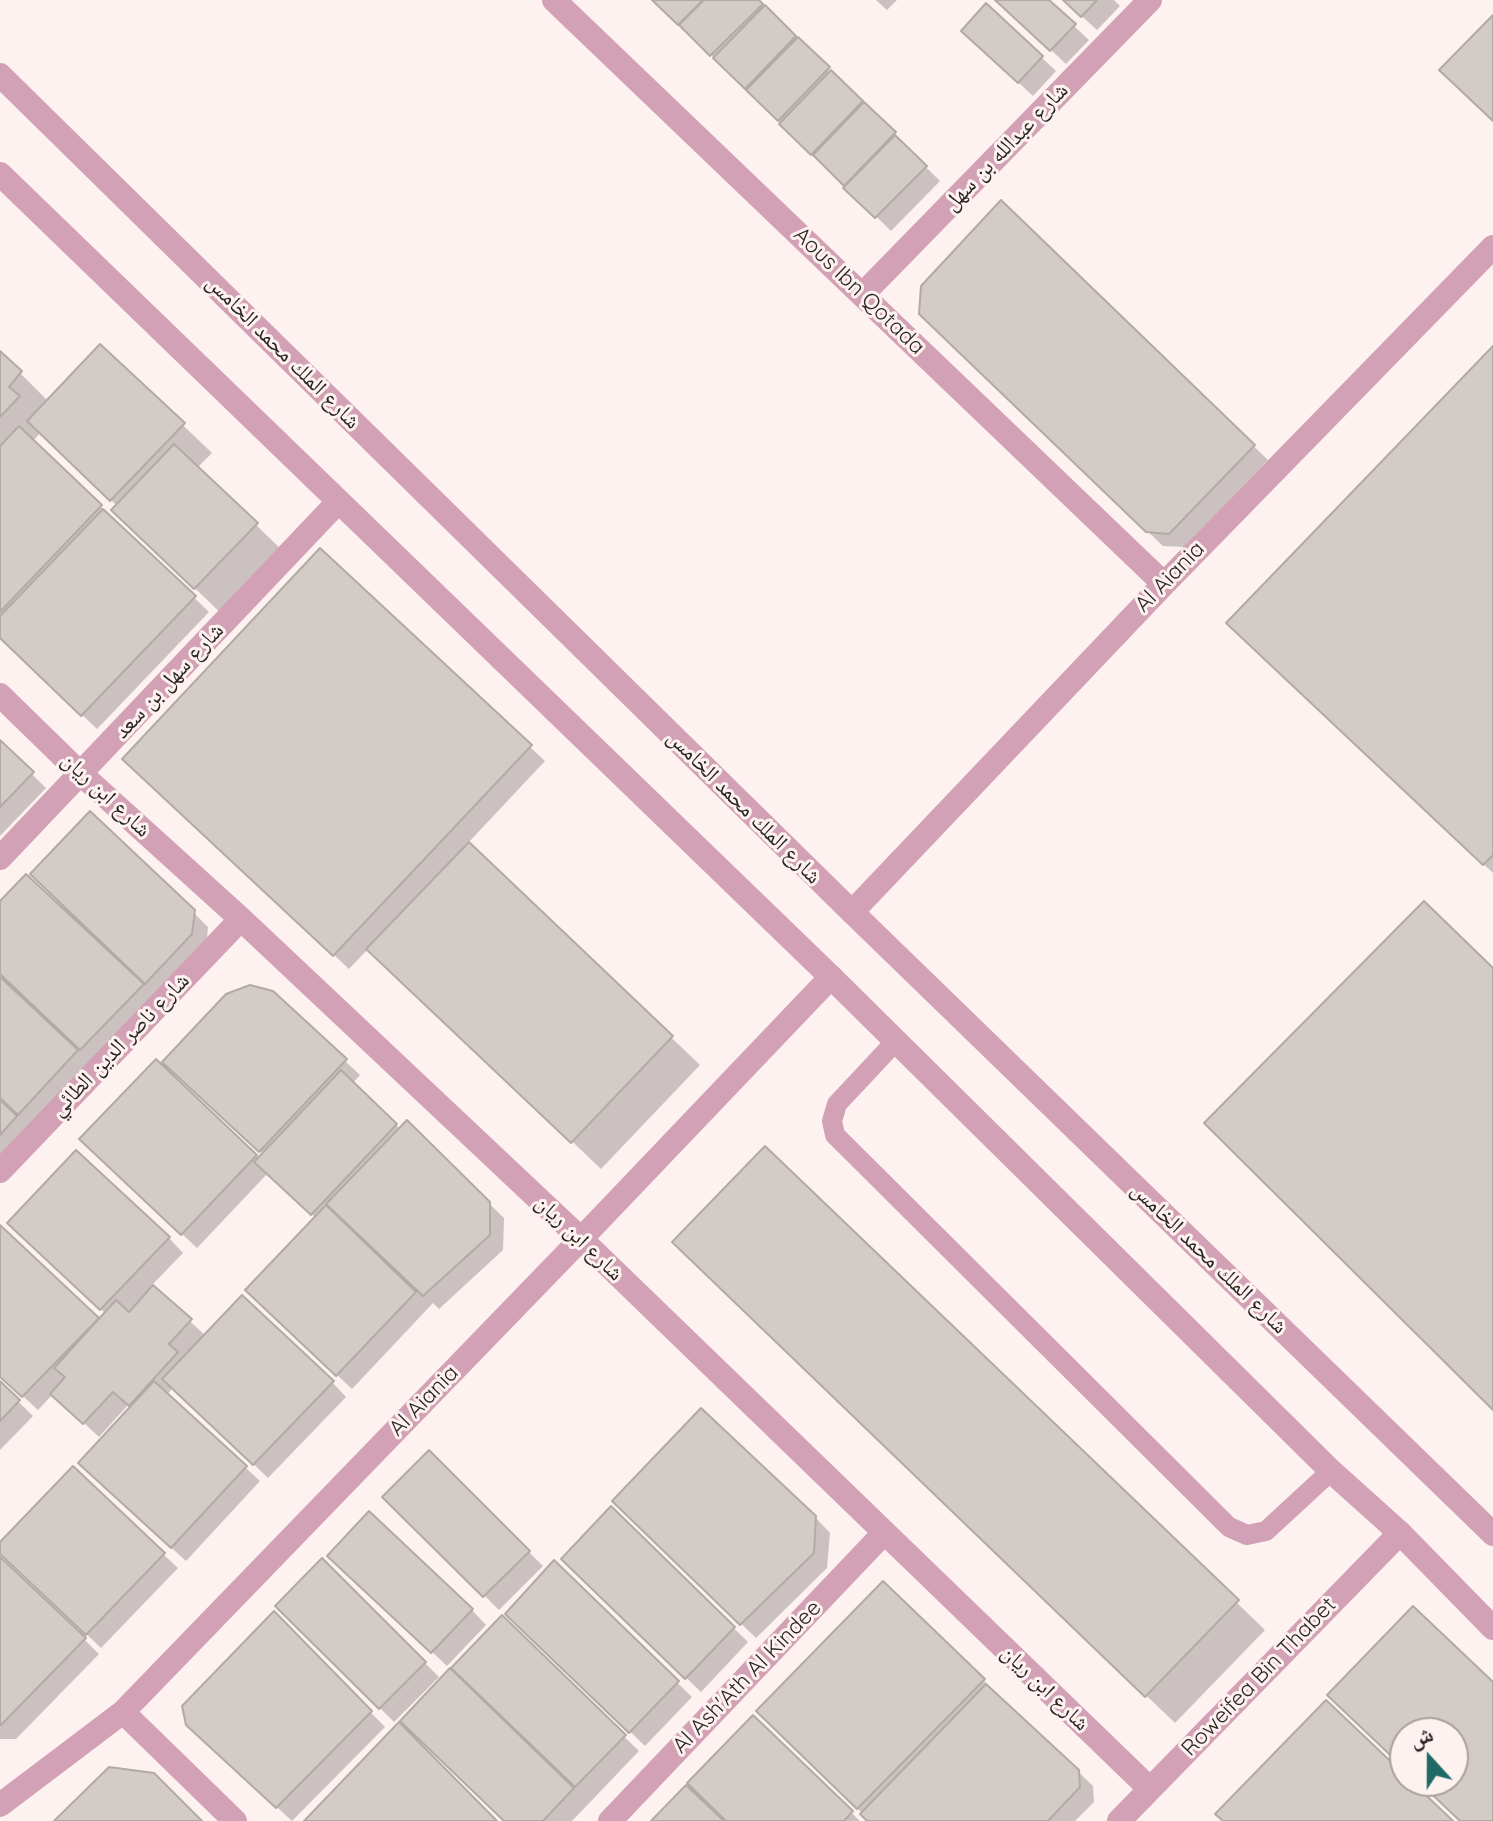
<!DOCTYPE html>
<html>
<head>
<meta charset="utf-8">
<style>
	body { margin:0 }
	#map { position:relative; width:1493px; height:1821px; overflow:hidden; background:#fdf2f0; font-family:Quicksand,"Noto Naskh Arabic",sans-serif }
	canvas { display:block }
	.north { position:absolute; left:1389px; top:1717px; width:80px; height:80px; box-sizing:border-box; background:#fdf2f0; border:2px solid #a8a09f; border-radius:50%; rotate:339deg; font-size:22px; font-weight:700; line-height:32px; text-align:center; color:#292525 }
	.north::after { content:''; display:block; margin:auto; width:28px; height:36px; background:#1f6a66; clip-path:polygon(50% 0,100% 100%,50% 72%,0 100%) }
</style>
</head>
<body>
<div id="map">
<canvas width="1493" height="1821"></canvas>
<div class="north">ش</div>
</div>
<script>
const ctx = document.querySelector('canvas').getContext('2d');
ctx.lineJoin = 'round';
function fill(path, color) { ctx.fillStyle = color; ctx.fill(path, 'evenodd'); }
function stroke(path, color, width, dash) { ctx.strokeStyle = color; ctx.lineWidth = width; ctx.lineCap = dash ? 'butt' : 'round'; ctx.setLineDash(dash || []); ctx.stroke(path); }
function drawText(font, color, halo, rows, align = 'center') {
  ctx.font = font + ' Quicksand,"Noto Naskh Arabic",sans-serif'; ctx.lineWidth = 6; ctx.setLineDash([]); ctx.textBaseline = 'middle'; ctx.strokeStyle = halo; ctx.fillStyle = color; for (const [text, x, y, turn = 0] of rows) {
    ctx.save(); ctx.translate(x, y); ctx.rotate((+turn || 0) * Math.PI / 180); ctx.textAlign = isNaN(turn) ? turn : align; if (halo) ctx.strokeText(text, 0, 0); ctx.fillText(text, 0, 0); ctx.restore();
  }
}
fill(new Path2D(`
	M655,0H756L940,181L891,231Z
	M876,0H897L887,10Z
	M998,0H1046L1089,40L1066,64Z
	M1064,0H1114L1120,6L1097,30Z
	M978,45L1041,57L1056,71L1033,96Z
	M1001,203L1268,460L1184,547L1163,546L937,329Z
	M100,346L212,453L197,468L285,553L224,616L142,538L117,506L41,432L33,441L209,612L97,729L2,638L0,640V353L48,401Z
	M1493,349V873L1250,644Z
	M320,551L545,761L468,843L700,1065L601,1169L369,948L349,969L139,773Z
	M0,743L46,788L0,836Z
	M32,874L193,912L208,927L206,949L0,1164V979L40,1016L43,1013L0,972V904L88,934L90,932Z
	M272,993L360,1075L352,1084L400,1129L407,1123L504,1218L503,1250L439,1309L433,1303L352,1389L262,1304L316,1218L268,1173L197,1248L97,1154L156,1062L259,1159L263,1154L179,1076Z
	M765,1149L1265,1630L1175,1723L703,1270Z
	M0,1228L100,1321L106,1314L24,1237L169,1238L183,1253L151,1286L206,1336L332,1382L346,1397L268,1478L173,1387L167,1395L260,1481L186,1561L95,1478L131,1407L128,1405L99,1437L53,1394L38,1410L0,1375Z
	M0,1384L33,1416L0,1450Z
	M429,1453L543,1566L499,1610L385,1497Z
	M614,1501L815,1517L830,1533L827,1568L756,1638Z
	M611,1509L748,1642L701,1692L563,1559Z
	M0,1545L163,1554L178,1568L101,1648L0,1551Z
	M0,1557L99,1654L16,1739H0Z
	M322,1561L439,1677L394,1722L278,1606Z
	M555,1563L692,1697L645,1746L508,1614Z
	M345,1570L472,1610L486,1625L447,1666Z
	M274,1614L385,1727L292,1821L199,1735Z
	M502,1618L639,1751L572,1821H506L415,1734L413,1736L495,1821H307Z
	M983,1680L1093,1786L1094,1802L1075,1821H870L759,1711Z
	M753,1718L860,1821H728Z`), '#0003');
const building = new Path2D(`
	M652,0H703L678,25Z
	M704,0H759L763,4L710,56L679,25Z
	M995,0H1049L1076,24L1050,51Z
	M1063,0H1097L1081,17Z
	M986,3L1043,56L1018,83L961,31Z
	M765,5L796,36L745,89L713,58Z
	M1493,15V121L1439,70Z
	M798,37L830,67L778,121L746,90Z
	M831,70L863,101L811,155L779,124Z
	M864,102L896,132L844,186L813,155Z
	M895,135L927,166L875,218L843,188Z
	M1001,200L1255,445L1169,534L1146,532L919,314L921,286Z
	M100,344L185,423L110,501L27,421Z
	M1493,346V855L1483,865L1226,623Z
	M0,351L22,371L9,387L20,396L0,417Z
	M19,426L102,505L0,612V446Z
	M174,444L258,523L194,589L111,510Z
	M103,509L196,596L81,716L0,638V616Z
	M320,548L532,745L333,956L122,759Z
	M0,740L34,772L0,807Z
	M90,811L195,910L192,934L145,984L30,874Z
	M469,842L673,1036L571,1143L366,949Z
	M26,874L144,984L80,1050L0,974V901Z
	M1424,901L1493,968V1410L1204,1123Z
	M0,977L78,1050L18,1115L0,1098Z
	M250,985L273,991L347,1059L259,1152L162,1062L226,994Z
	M156,1059L257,1155L181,1235L79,1139Z
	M341,1070L397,1124L311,1215L254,1162Z
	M0,1100L17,1116L0,1135Z
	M407,1120L490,1202V1235L423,1296L326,1204Z
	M765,1146L1239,1600L1145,1697L672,1242Z
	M76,1150L170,1237L100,1310L7,1223Z
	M326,1205L416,1292L336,1376L245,1290Z
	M0,1225L99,1318L22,1397L0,1377Z
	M153,1285L192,1319L169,1344L178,1352L129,1406L113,1392L83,1424L50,1394L65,1377L54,1368L116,1300L129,1312Z
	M242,1295L334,1381L253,1465L162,1379Z
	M0,1381L20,1400L0,1421Z
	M154,1381L247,1466L171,1548L78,1463Z
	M701,1408L816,1516L814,1553L740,1625L612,1501Z
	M429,1450L530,1551L483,1597L382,1497Z
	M73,1466L165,1553L86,1635L0,1554V1542Z
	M611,1506L735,1627L685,1679L561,1559Z
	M369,1511L473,1609L431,1653L327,1556Z
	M0,1557L86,1638L1,1725H0Z
	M322,1558L426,1662L379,1709L275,1606Z
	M554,1560L679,1681L629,1733L505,1614Z
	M883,1581L985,1679L857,1809L756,1711Z
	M1413,1606L1493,1682V1821H1460L1418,1781H1453V1733H1405V1769L1327,1695Z
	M274,1611L372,1711L276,1808L186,1725L182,1706Z
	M502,1615L626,1735L575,1787L451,1668Z
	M450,1668L574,1788L543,1821H504L400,1721Z
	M986,1684L1079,1770L1080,1787L1048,1821H867L860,1814Z
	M1326,1700L1405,1775V1781H1411L1453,1821H1223L1215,1814Z
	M753,1715L853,1811L844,1821H726L687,1783Z
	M399,1722L497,1821H304Z
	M109,1767L154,1773L202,1821H54Z
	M686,1785L724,1821H651Z`);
fill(building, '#d3cbc5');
stroke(building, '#b2aaa4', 2);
stroke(new Path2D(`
	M896,1041L837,1104L832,1121L835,1135L1229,1527L1247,1535L1266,1531L1331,1471`), '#d3a1b6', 20);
stroke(new Path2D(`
	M554,0L1164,584
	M863,294L1150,0
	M0,695L81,774L241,919L581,1239L1150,1789
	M0,858L338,502
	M852,912L1164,584L1493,247
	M0,1171L241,919
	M123,1712L235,1821
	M0,1805L123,1712L581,1239L831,977
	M610,1821L884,1533
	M1119,1821L1400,1533`), '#d3a1b6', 24);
stroke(new Path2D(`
	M0,75L852,912L1493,1534
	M0,174L831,977L1331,1471L1400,1533L1493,1628`), '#d3a1b6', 24);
drawText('22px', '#292525', '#fdf2f0', [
	["شارع عبدالله بن سهل",1006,147,-46],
	["Aous Ibn Qotada",859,291,44],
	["شارع الملك محمد الخامس",283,352,45],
	["Al Aiania",1170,577,-46],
	["شارع سهل بن سعد",169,681,-47],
	["شارع ابن ريان",106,795,43],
	["شارع الملك محمد الخامس",744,807,45],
	["شارع ناصر الدين الطائي",120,1045,-46],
	["شارع ابن ريان",579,1238,44],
	["شارع الملك محمد الخامس",1209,1258,44],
	["Al Aiania",424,1401,-46],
	["Al Ash'Ath Al Kindee",747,1677,-46],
	["Roweifea Bin Thabet",1259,1677,-46],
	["شارع ابن ريان",1045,1688,44]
]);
</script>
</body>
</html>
